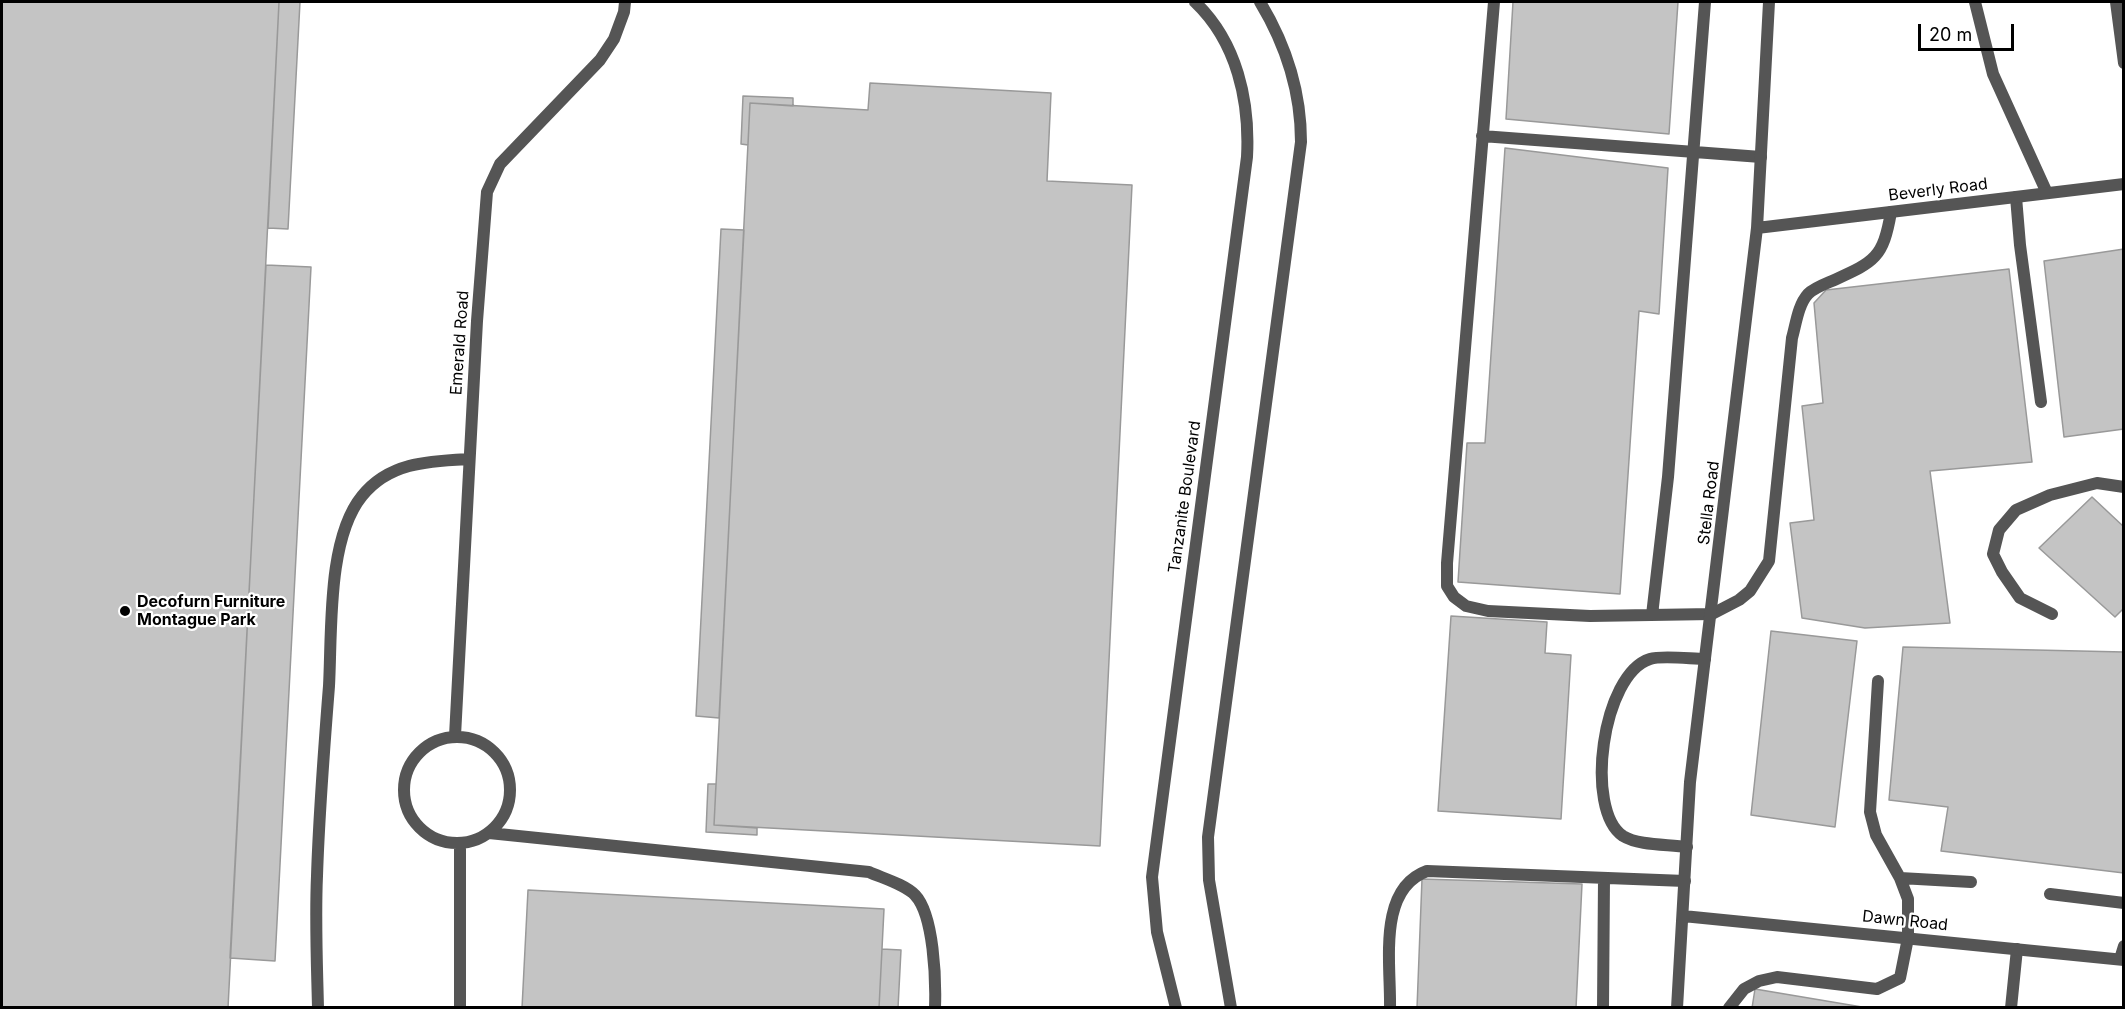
<!DOCTYPE html>
<html>
<head>
<meta charset="utf-8">
<style>
	body { margin:0 }
	#map { position:relative; width:2125px; height:1009px; overflow:hidden; background:#fff; font-family:Inter,sans-serif }
	canvas { display:block }
	.frame { position:absolute; inset:0; border:3px solid #000; pointer-events:none }
	.scale { position:absolute; left:1918px; top:24px; width:96px; height:27px; box-sizing:border-box; border:3px solid #000; border-top:0; padding-left:8px; font-size:18px; line-height:21px; white-space:nowrap; color:#000; -webkit-text-stroke:4px #fff; paint-order:stroke }
</style>
</head>
<body>
<div id="map">
<canvas width="2125" height="1009"></canvas>
<div class="frame"></div>
<div class="scale">20 m</div>
</div>
<script>
const ctx = document.querySelector('canvas').getContext('2d');
ctx.lineJoin = 'round';
function fill(path, color) { ctx.fillStyle = color; ctx.fill(path, 'evenodd'); }
function stroke(path, color, width, dash) { ctx.strokeStyle = color; ctx.lineWidth = width; ctx.lineCap = dash ? 'butt' : 'round'; ctx.setLineDash(dash || []); ctx.stroke(path); }
function drawText(font, color, halo, rows, align = 'center') {
  ctx.font = font + ' Inter,sans-serif'; ctx.lineWidth = 4.5; ctx.setLineDash([]); ctx.textBaseline = 'middle'; ctx.strokeStyle = halo; ctx.fillStyle = color; for (const [text, x, y, turn = 0] of rows) {
    ctx.save(); ctx.translate(x, y); ctx.rotate((+turn || 0) * Math.PI / 180); ctx.textAlign = isNaN(turn) ? turn : align; if (halo) ctx.strokeText(text, 0, 0); ctx.fillText(text, 0, 0); ctx.restore();
  }
}
const building = new Path2D(`
	M2,2H279L228,1008H2Z
	M279,2H300L288,229L268,228Z
	M1513,2H1678L1669,134L1506,119Z
	M870,83L1051,93L1047,181L1132,185L1100,846L714,825L750,103L868,110Z
	M743,96L793,98V106L750,103L748,145L741,144Z
	M1505,148L1668,168L1659,314L1639,311L1620,594L1458,582L1467,443H1485Z
	M721,229L744,230L719,718L696,716Z
	M2124,249V429L2064,437L2044,261Z
	M266,265L311,267L275,961L230,958Z
	M2009,269L2032,462L1930,471L1950,623L1865,628L1802,618L1790,523L1814,520L1802,406L1823,403L1814,303L1826,290Z
	M2092,497L2124,527V608L2115,617L2039,548Z
	M1451,616L1547,622L1545,653L1571,655L1561,819L1438,811Z
	M1771,631L1857,641L1835,827L1751,815Z
	M1903,647L2124,652V873L1941,851L1948,807L1889,800Z
	M708,784H716L714,825L757,828V835L706,832Z
	M1422,879L1582,884L1576,1008H1417Z
	M528,890L884,909L879,1008H522Z
	M882,949L901,950L898,1008H879Z
	M1755,989L1868,1008H1752Z`);
fill(building, '#c4c4c4');
stroke(building, '#999', 1.5);
stroke(new Path2D(`
	M1494,2L1447,563V586L1454,597L1466,606L1488,611L1590,616L1712,614L1739,600L1750,591L1769,561L1792,338C1796,324 1798,305 1808,294C1814,288 1825,284 1832,281C1874,262 1883,259 1891,212
	M1975,2L1993,74L2047,193
	M2116,2L2124,63
	M1482,136L1761,157
	M2016,197L2020,245L2041,402
	M2052,614L2020,598L2002,572L1993,554L1999,530L2016,510L2050,495L2097,483L2124,487
	M1652,615L1668,477L1705,2
	M455,736L477,321L487,192L500,164L600,60L614,39L624,12L625,2
	M404 790a53 53 0 1 1 106 0a53 53 0 1 1-106 0Z
	M489,833L869,872C882,878 904,884 915,895C934,915 936,980 935,1008
	M460,843V1008
	M1687,847C1669,844 1639,846 1623,836C1584,810 1602,674 1650,659C1662,655 1692,659 1705,659
	M1900,878L1971,882
	M2050,894L2124,903
	M2120,959L2124,946
	M318,1008C317,964 315,920 317,876C319,812 324,749 329,686C332,631 327,539 362,496C389,462 429,461 469,459
	M1390,1008C1391,964 1377,889 1427,871L1685,881
	M1603,1008L1604,879
	M1729,1008L1744,989L1759,981L1777,977L1877,989L1900,978L1908,938V899L1900,878L1876,835L1870,812L1878,681
	M2011,1008L2017,949`), '#555', 12);
stroke(new Path2D(`
	M1757,228L2124,184
	M1683,916L2124,960
	M1176,1008L1157,932L1152,877L1247,157C1250,101 1237,42 1195,2
	M1231,1008L1209,880L1208,837L1301,142C1301,92 1286,45 1260,2
	M1677,1008L1690,782L1757,228L1769,2`), '#555', 12);
for (const [x, y, r, color] of [
	[125,611,6,"#000"]
]) { const dot = new Path2D(); dot.arc(x, y, r, 0, 2 * Math.PI); ctx.fillStyle = color; ctx.fill(dot); stroke(dot, '#fff', 2); }
drawText('16px', '#000', '#fff', [
	["Beverly Road",1938,190,-7],
	["Emerald Road",460,343,-86],
	["Tanzanite Boulevard",1185,497,-82],
	["Stella Road",1709,503,-83],
	["Dawn Road",1905,921,6]
]);
drawText('bold 16px', '#000', '#fff', [
	["Decofurn Furniture",137,602],
	["Montague Park",137,620]
], 'left');
</script>
</body>
</html>
